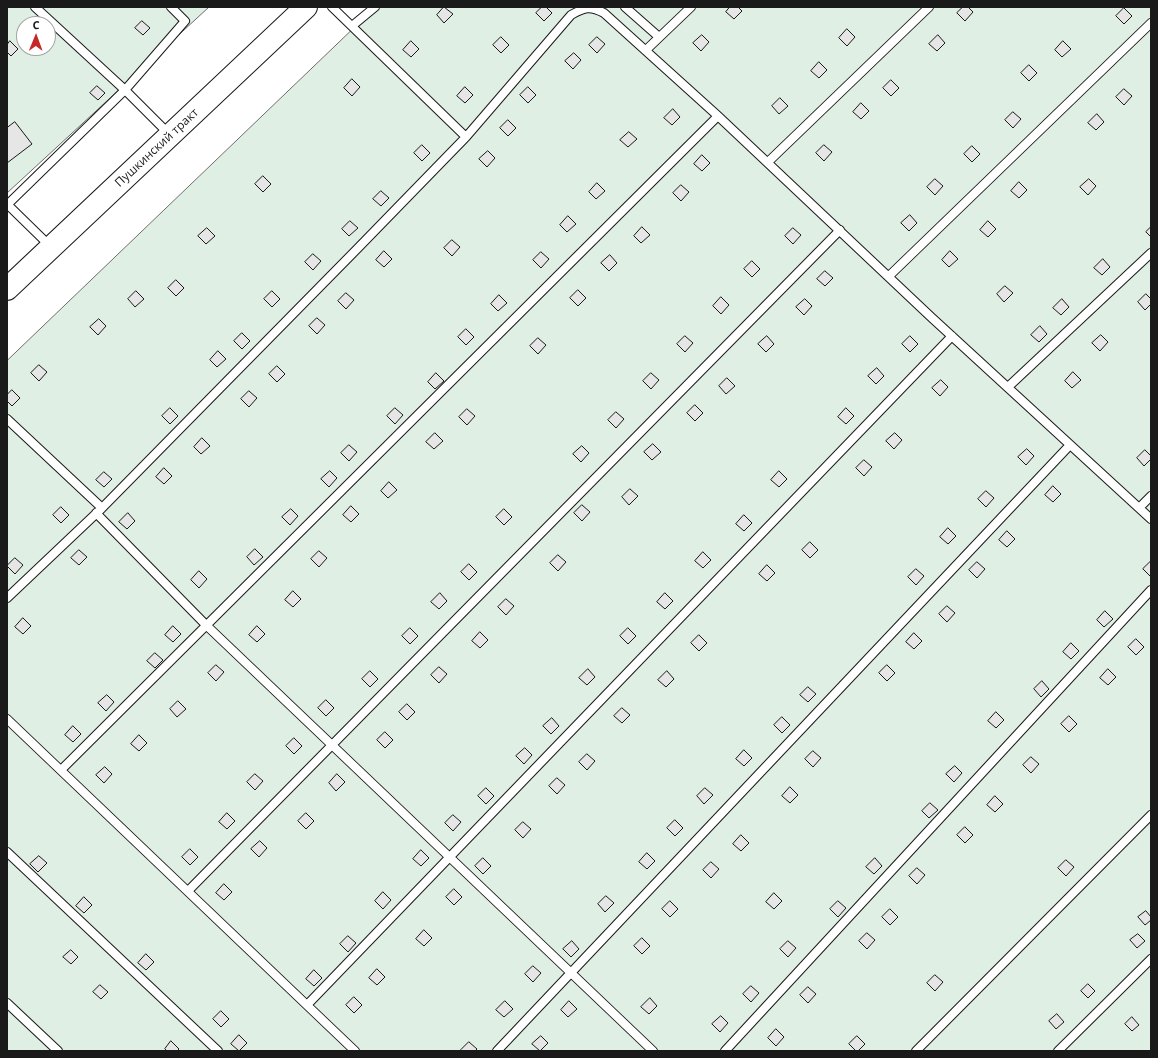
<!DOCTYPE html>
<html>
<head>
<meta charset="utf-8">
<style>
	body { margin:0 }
	#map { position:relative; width:1158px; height:1058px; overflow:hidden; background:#fff; font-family:"Open Sans",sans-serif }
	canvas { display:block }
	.frame { position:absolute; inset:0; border:8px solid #1a1a1a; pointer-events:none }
	.north { position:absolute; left:16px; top:16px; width:40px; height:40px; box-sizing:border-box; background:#fff; border:1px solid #a3a3a3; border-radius:50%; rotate:1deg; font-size:11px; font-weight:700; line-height:16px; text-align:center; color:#1a1a1a }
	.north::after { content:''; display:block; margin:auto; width:14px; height:18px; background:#c62828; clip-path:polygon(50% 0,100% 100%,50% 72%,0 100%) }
</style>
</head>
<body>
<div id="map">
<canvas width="1158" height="1058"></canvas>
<div class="frame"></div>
<div class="north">С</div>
</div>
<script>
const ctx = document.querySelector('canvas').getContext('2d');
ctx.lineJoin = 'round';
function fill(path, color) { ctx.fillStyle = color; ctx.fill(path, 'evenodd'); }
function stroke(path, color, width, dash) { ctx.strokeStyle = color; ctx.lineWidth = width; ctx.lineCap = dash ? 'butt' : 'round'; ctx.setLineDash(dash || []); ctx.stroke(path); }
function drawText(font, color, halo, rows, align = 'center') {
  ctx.font = font + ' "Open Sans",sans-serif'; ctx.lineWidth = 3; ctx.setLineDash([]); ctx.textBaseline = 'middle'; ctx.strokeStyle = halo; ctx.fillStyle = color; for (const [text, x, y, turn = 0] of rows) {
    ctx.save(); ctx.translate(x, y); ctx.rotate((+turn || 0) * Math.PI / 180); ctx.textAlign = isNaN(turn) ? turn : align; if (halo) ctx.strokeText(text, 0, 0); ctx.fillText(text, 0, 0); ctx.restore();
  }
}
const green = new Path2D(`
	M7,7H209L7,193ZM24,24H48V48H24Z
	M376,7H1151V1051H7V361Z`);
fill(green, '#e0efe3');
stroke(green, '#6a6a6a', 1);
const building = new Path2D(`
	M444,7L453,14L444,23L437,15Z
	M542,7H546L552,13L544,21L536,13Z
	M730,7H738L742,11L734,19L726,12Z
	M963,7H968L973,12L965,21L957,13Z
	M1124,8L1132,16L1124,24L1116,16Z
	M142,21L150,28L143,35L135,28Z
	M847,29L855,37L847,46L839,38Z
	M702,35L709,42L701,51L693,43Z
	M938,35L945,43L937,51L929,44Z
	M501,37L509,45L501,53L493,45Z
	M597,37L605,44L597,53L589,45Z
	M10,41L18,49L11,56L7,52V45Z
	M411,41L419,49L411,57L403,50Z
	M1063,41L1071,49L1062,57L1055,50Z
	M574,53L581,60L573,69L565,61Z
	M819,62L827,70L819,78L811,71Z
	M1029,65L1037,73L1029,81L1021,73Z
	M352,79L360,87L352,96L344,88Z
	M891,80L899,88L891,96L883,88Z
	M97,86L105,93L98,100L90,93Z
	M465,87L473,95L465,103L457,96Z
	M528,87L536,95L528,103L520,95Z
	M1124,89L1132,96L1124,105L1116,97Z
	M780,98L788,106L779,114L772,106Z
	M861,103L869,111L861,119L853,112Z
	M673,109L680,117L672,125L664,118Z
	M1013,112L1021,119L1013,128L1005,120Z
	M1097,114L1104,122L1096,130L1088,123Z
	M508,120L516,128L508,136L500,128Z
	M15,122L32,144L7,163V128Z
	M629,132L637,139L628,147L620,140Z
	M422,145L430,153L422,161L414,153Z
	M824,145L832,152L824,161L816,153Z
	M972,146L980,154L972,162L964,154Z
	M488,151L495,158L487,167L479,159Z
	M702,155L710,163L702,171L694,164Z
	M263,176L271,184L263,192L255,184Z
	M935,179L943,186L935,195L927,187Z
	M1089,179L1096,186L1088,195L1080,187Z
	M1019,182L1027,190L1019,198L1011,191Z
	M597,183L605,191L596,199L589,192Z
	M681,185L689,192L681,201L673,193Z
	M381,191L389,198L381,206L373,199Z
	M910,215L917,223L909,231L901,223Z
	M568,216L576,224L567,232L560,225Z
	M350,221L358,228L349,236L342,229Z
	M988,221L996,229L988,237L980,230Z
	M642,227L650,235L641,243L634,236Z
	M1151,227V237L1146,232Z
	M207,228L215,236L206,244L198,236Z
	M793,228L801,235L793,244L785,236Z
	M452,240L460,247L452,256L444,248Z
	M384,251L392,259L384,267L376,260Z
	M950,251L958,259L949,267L942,260Z
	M541,252L549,259L541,268L533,260Z
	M313,254L321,261L313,270L305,262Z
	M610,255L617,263L609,271L601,263Z
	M1103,259L1110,267L1102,275L1094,268Z
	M752,261L760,269L752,277L744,269Z
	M825,271L833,278L825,286L817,279Z
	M176,280L184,288L176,296L168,288Z
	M1005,286L1013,293L1004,302L997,294Z
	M578,290L586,298L578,306L570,298Z
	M136,291L144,299L135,307L128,299Z
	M272,291L280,299L272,307L264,299Z
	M346,293L354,300L346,309L338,301Z
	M1146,294L1151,299V304L1145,310L1138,302Z
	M499,295L507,303L498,311L491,304Z
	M721,297L729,305L721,314L713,306Z
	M805,299L812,306L804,315L796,307Z
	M1062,299L1069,307L1061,315L1053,308Z
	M317,318L325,325L317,334L309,326Z
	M99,319L106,326L98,335L90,327Z
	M1040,326L1047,334L1039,342L1031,335Z
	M466,329L474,337L466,345L458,337Z
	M242,333L250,341L242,349L234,341Z
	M1101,335L1108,342L1100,351L1092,343Z
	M685,336L693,343L685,352L677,344Z
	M767,336L774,344L766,352L758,344Z
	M910,336L918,344L910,352L902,344Z
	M538,338L546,345L538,354L530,346Z
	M218,351L226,359L217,367L210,360Z
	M39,365L47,372L39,381L31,373Z
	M277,366L285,374L277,382L269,374Z
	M877,368L884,376L876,384L868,376Z
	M1073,372L1081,380L1072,388L1065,381Z
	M436,373L444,381L435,389L428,382Z
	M651,373L659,380L651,389L643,381Z
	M727,378L735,386L726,394L719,386Z
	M941,380L948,387L940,396L932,388Z
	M12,390L20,398L12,406L7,401V395Z
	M249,391L257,398L249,407L241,399Z
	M695,405L703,413L695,421L687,413Z
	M170,408L178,416L170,424L162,416Z
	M395,408L403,415L395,424L387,416Z
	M846,408L854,416L846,424L838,417Z
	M467,409L475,416L467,425L459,417Z
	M616,412L624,419L616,428L608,420Z
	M435,433L443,441L434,449L426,442Z
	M895,433L902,440L894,449L886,441Z
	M202,438L210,446L201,454L194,447Z
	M653,444L661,452L652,460L644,452Z
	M349,445L357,452L349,461L341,453Z
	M582,446L589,453L581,462L573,454Z
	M1027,449L1034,456L1026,465L1018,457Z
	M1145,450L1151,456V459L1144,466L1137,458Z
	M864,460L872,467L864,476L856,468Z
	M164,468L172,476L164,484L156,477Z
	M330,471L337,478L329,487L321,479Z
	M779,471L787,479L779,487L771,480Z
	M104,472L112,479L104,487L96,480Z
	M389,482L397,490L388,498L381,491Z
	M1053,486L1061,494L1053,502L1045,495Z
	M630,489L638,496L629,505L622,497Z
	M986,491L994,498L986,507L978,499Z
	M582,505L590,512L582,521L574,513Z
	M351,506L359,514L351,522L343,515Z
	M61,507L69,515L61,523L53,515Z
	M291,509L298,516L290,525L282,517Z
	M504,509L512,517L504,525L496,517Z
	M128,513L135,521L127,529L119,522Z
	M744,515L752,523L744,531L736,524Z
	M948,528L956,536L948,544L940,537Z
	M1007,531L1015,539L1007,547L999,540Z
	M810,542L818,550L810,558L802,550Z
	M255,549L263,557L254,565L247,557Z
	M79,550L87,557L79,565L71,558Z
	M319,551L327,558L319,567L311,559Z
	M703,552L711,560L703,568L695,561Z
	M558,555L566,562L558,571L550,563Z
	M15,558L23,565L15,574L7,566Z
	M1151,561V577L1143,569Z
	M977,562L985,569L977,578L969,570Z
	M469,564L477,572L469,580L461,572Z
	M767,565L775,573L767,581L759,574Z
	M916,569L924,576L916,585L908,577Z
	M199,571L207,579L199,588L191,580Z
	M293,591L301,599L293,607L285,600Z
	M440,593L447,601L439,609L431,602Z
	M665,593L673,601L665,609L657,602Z
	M506,599L514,606L506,615L498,607Z
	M947,606L955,613L947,622L939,614Z
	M1105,611L1113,619L1104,627L1097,620Z
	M23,618L31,626L23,634L15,627Z
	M173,626L181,634L173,642L165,635Z
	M257,626L265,634L257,642L249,635Z
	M410,628L418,636L410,644L402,636Z
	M628,628L636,636L628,644L620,636Z
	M480,632L488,640L480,648L472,641Z
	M914,633L922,641L914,649L906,642Z
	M699,635L707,643L699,651L691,643Z
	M1136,639L1144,647L1136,655L1128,647Z
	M1071,643L1079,651L1071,659L1063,652Z
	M155,653L163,660L155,668L147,661Z
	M216,665L224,672L216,681L208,673Z
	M887,665L895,673L887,681L879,673Z
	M439,667L447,674L439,683L431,675Z
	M588,669L595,677L587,685L579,678Z
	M1108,669L1116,677L1108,685L1100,678Z
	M370,671L378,679L370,687L362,679Z
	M667,671L674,679L666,687L658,680Z
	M1042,681L1049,689L1041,697L1034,689Z
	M808,687L816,694L808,702L800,695Z
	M107,695L114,702L106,711L98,703Z
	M326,700L334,708L326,716L318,708Z
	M178,701L186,709L177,717L170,709Z
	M407,704L415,712L407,720L399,712Z
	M622,708L630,715L622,723L614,716Z
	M996,712L1004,720L996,728L988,721Z
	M1069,716L1077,724L1069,732L1061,724Z
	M782,717L790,725L782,733L774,725Z
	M552,718L559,726L551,734L543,726Z
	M73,726L81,734L73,742L65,735Z
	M385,732L393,740L385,748L377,740Z
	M139,735L147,743L139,751L131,744Z
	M294,738L302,746L294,754L286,746Z
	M525,748L532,755L524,764L516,756Z
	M744,750L752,758L744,766L736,759Z
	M813,751L821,758L813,767L805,759Z
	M587,754L595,761L587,770L579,762Z
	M1031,757L1039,764L1031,773L1023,765Z
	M955,766L962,773L954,782L946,774Z
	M105,767L112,774L104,783L96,775Z
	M255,774L263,781L255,790L247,782Z
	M337,774L345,782L336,791L329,783Z
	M557,778L565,785L557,794L549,786Z
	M790,787L798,795L790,803L782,796Z
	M486,788L494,796L486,804L478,796Z
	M705,788L713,795L704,804L697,796Z
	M995,796L1003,804L995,812L987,805Z
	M930,803L938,810L929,818L922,811Z
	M227,813L235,821L227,829L219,822Z
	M306,813L314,821L306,829L298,821Z
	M453,815L461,822L453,831L445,823Z
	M675,820L683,828L675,836L667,828Z
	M523,822L531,829L523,838L515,830Z
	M965,827L973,835L965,843L957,835Z
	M741,835L749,843L741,851L733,844Z
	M260,841L267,848L259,857L251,849Z
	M190,849L198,857L190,865L182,857Z
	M421,850L429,858L421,866L413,859Z
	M647,853L655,861L647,869L639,862Z
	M39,856L47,863L38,872L30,864Z
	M483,858L491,866L483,874L475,866Z
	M875,858L882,866L874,874L866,867Z
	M1066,860L1074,867L1066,876L1058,868Z
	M711,862L719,869L711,878L703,870Z
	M917,868L925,875L917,884L909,876Z
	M224,884L232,892L224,900L216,893Z
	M454,889L462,897L454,905L446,897Z
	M383,892L391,900L383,909L375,901Z
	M774,893L782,901L774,909L766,902Z
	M606,896L614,903L605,912L598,904Z
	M84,897L92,905L84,913L76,906Z
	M670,901L678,909L670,917L662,909Z
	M838,901L846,908L838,917L830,909Z
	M890,909L898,917L890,925L882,917Z
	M1146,911L1151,917V920L1145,925L1138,917Z
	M424,930L432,938L424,946L416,939Z
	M867,933L875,940L867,949L859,941Z
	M1138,934L1145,941L1137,948L1130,940Z
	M348,936L356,943L348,952L340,944Z
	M642,938L650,946L642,954L634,946Z
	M572,941L579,949L571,957L563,949Z
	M788,941L796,948L788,957L780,949Z
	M71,950L78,957L71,964L63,957Z
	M146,954L154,962L146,970L138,963Z
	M533,966L541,973L533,982L525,974Z
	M377,969L385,977L377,985L369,978Z
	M314,970L322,978L314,986L306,979Z
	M935,975L943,982L935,991L927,983Z
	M1088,984L1095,991L1088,998L1081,991Z
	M100,985L108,992L101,999L93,992Z
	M751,986L759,993L751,1002L743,994Z
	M808,987L816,994L808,1003L800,995Z
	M354,997L362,1005L354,1013L346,1005Z
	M650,998L657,1006L649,1014L641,1007Z
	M505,1001L513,1009L504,1017L496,1010Z
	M569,1001L577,1009L568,1017L561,1010Z
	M221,1011L229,1019L221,1027L213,1019Z
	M1057,1014L1064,1022L1056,1029L1049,1021Z
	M721,1016L728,1023L720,1032L712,1024Z
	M1132,1017L1139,1025L1132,1031L1125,1024Z
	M776,1029L784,1037L776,1046L768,1038Z
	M239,1035L247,1043L239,1051L231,1044Z
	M541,1036L548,1043L540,1051L532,1044Z
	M857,1036L865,1044L858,1051H856L849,1044Z
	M171,1041L179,1049L177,1051H167L165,1049Z
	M469,1042L477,1049L475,1051H462L461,1050Z`);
fill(building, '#e6e6e6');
stroke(building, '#1a1a1a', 1);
const service = new Path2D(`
	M35,7L125,90L170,135
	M332,7L466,137
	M625,7L659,37
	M352,26L375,7
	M646,50L691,7
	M768,162L929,7
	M7,204L51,247
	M7,205L125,90L185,21L171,7
	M889,276L1151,23
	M1008,387L1151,253
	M7,419L102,508
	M1139,508L1151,496
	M96,513L206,625L653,1051
	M7,598L102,508L358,248L466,137L571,15C585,7 590,6 604,13L718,116L931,317L1151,519
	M7,719L355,1051
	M61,770L718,116
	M7,852L218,1051
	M188,891L840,230
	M7,1003L58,1051
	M307,1005L952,336
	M497,1051L1070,445
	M725,1051L1151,590
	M916,1051L1151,815
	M1058,1051L1151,959`);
const primary = new Path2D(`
	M7,289L306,7`);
stroke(service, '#1a1a1a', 10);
stroke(primary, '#1a1a1a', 24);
stroke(service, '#fff', 8);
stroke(primary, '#fff', 22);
drawText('12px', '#1a1a1a', '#fff', [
	["Пушкинский тракт",157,148,-43]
]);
</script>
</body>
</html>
